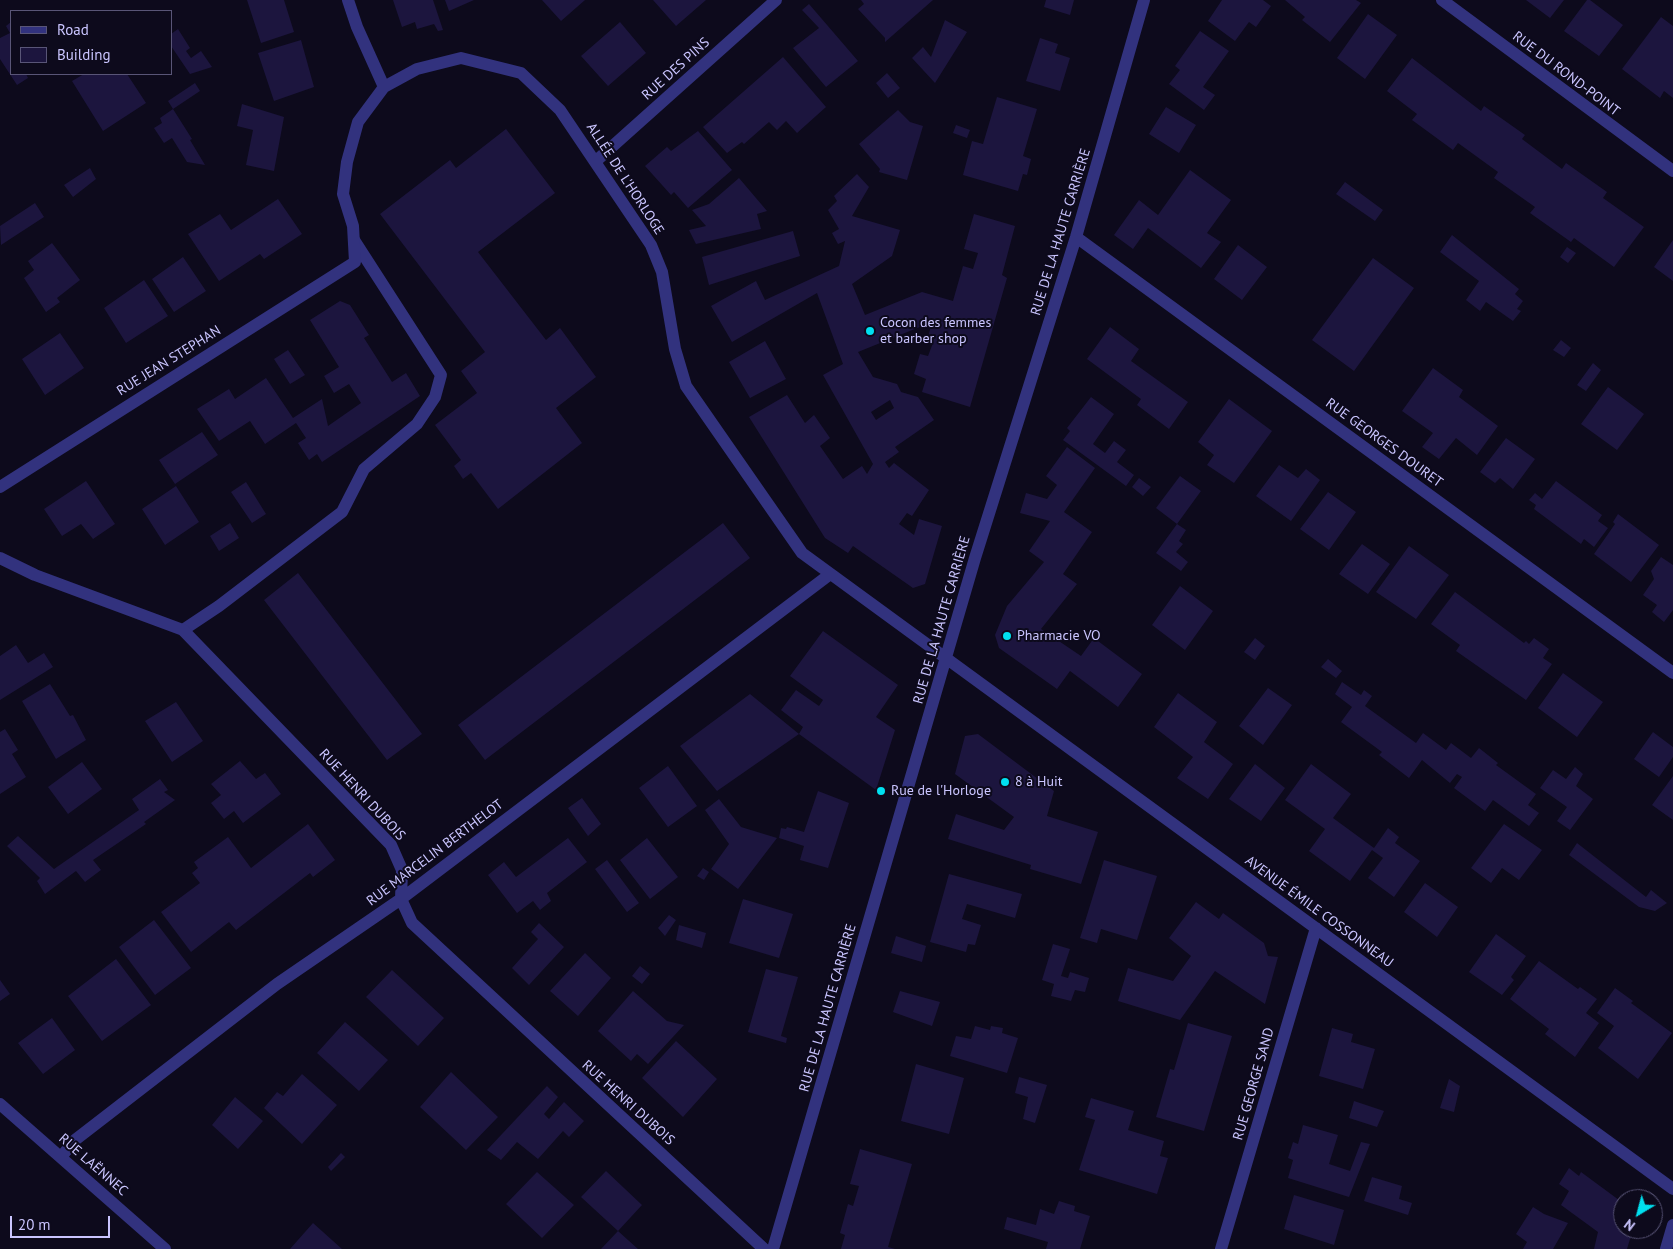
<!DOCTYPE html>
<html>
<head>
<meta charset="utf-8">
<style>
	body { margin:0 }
	#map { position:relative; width:1673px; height:1249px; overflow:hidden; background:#0d0a1c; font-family:"PT Sans",sans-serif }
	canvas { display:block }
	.legend { position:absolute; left:10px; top:10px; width:162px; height:65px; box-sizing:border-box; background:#0d0a1c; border:1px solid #595577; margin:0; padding:6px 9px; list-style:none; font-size:15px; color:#cac5ff }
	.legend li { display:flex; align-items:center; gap:10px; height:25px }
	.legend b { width:25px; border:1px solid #595577 }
	.north { position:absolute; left:1613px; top:1189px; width:50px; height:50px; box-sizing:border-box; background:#0d0a1c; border:1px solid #595577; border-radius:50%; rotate:217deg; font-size:14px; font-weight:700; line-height:20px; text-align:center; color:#cac5ff }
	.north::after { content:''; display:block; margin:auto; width:18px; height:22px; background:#00e0f0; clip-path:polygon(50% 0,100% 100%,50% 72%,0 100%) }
	.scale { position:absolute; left:10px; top:1216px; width:100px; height:22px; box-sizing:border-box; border:2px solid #cac5ff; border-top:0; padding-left:6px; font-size:15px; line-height:18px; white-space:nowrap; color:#cac5ff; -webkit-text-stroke:4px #0d0a1c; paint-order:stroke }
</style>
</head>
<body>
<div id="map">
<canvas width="1673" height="1249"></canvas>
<ul class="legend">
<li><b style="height:6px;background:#32327e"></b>Road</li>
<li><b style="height:14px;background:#1c153e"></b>Building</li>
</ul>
<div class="north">N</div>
<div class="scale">20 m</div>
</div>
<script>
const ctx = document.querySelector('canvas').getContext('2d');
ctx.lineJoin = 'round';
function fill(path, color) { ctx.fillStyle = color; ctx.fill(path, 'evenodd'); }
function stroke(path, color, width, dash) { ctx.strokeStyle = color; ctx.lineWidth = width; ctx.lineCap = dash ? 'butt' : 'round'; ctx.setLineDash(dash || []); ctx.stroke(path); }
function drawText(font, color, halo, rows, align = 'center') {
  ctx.font = font + ' "PT Sans",sans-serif'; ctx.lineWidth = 4; ctx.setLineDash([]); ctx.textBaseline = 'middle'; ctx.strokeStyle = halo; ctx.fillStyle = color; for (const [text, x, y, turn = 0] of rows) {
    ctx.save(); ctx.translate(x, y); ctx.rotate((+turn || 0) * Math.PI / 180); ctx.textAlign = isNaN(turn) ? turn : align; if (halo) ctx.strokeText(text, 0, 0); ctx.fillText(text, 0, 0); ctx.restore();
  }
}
fill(new Path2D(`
	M247,0H284L294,32L261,43Z
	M393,0H433L443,30L438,31L434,24L417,29L415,22L402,27Z
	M445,0H474L449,11Z
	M542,0H585L561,21Z
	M653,0H706L676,26Z
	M861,0H933L885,42V38L858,9L864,4Z
	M1046,0H1074L1070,15L1044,7Z
	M1222,0H1263L1271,6L1256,27L1249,22L1235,41L1208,21Z
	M1285,0H1356L1361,3L1330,42L1302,20L1305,17Z
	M1526,0H1564L1550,18Z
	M1587,0H1590L1623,25L1599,56L1564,31Z
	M809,4L858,61L826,87L793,48L819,28L802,10Z
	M1368,14L1397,35L1365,79L1337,58Z
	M1661,17L1673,26V98L1664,91L1660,98L1622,69Z
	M945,20L967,32L935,83L912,58L923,47L931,57Z
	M11,22V74H26L28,78L17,85L0,59V38L10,33L6,26Z
	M620,22L646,53L608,86L581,56Z
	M178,29L190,48L186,51L191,58L201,51L212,67L190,74L171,46V34Z
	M1200,31L1229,51L1203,87L1215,95L1204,110L1169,84L1180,70L1175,66Z
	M1040,38L1058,44L1055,53L1070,58L1060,91L1026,81Z
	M301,40L314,87L274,101L258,53Z
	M783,57L826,107L797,133L786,121L777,130L769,122L744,144L742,142L727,153L703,127Z
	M1412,58L1481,111L1484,106L1525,135L1522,139L1562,169L1566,163L1607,192L1603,198L1644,227L1614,267L1574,238L1571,242L1530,213L1535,207L1494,178L1498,172L1458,143L1453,150L1412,120L1417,114L1387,91Z
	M887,73L900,88L888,98L876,83Z
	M84,74H127L146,103L103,131L72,81Z
	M195,83L200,91L173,109L168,101Z
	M997,97L1037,109L1023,156L1031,159L1027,175L1023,174L1018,191L963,175L972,141L983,144Z
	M242,104L284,117L274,171L246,165L253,130L237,126Z
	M1166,107L1196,125L1179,153L1149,134Z
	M173,109L192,139L190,140L205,165L187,162L172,138L164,143L154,128L162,123L160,118Z
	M898,110L910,122L923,126L907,180L879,172L880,169L859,144Z
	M956,125L970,130L967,138L953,133Z
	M506,129L555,193L478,252L546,340L560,328L596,377L556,408L582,443L498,509L471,473L463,479L454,466L461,460L435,425L477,393L461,371L485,352L380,214L450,160L456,168Z
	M698,131L732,170L688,208L674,192L671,195L645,166L667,147L671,151Z
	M90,168L96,179L73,197L64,185Z
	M1190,170L1231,200L1207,233L1221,242L1201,268L1148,228L1133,249L1114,235L1139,200L1158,215Z
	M857,174L869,187L852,216L900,230L892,256L852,284L865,315L922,292L953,301L963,266L973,269L978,253L964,249L974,214L1015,226L1002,275L1007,278L970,407L922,392L926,379L914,374L920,354L928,356L933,343L927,341L932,322L858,352L873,377L897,384L901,392L918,397L934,420L895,447L899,452L885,462L889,468L894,463L929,490L912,516L907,513L899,524L914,535L919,519L942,526L925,584L913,588L853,546L848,553L825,538L749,417L787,395L805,423L814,415L830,438L820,446L843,479L862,466L867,474L873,464L823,375L843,364L817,293L732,342L711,306L756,281L765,300L839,266L845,241L838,244L832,233L839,229L828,210L837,201L834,196ZM890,400L894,408L876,420L871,412Z
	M739,178L767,211L757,214L761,229L696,244L689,230L706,226L692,210L709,204Z
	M1345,182L1383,210L1375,221L1336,194Z
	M278,199L302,234L264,259L260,254L219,281L188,234L220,214L231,230Z
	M35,203L44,217L1,245L0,226Z
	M793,231L800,256L709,285L702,257Z
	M1452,235L1519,289L1515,294L1523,301L1517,309L1521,311L1513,321L1486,302L1480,311L1466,300L1479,281L1440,252Z
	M1673,240V281L1654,267Z
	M52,243L80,280L57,298L60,302L46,312L24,278L34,270L28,261Z
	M1238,245L1267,267L1242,300L1214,279Z
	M1567,247L1576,253L1568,263L1560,257Z
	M183,257L206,291L174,312L152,279Z
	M1373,258L1414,288L1354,371L1312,340Z
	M144,280L168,316L126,343L104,308Z
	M340,301L350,305L369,335L364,338L392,382L406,373L420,396L322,462L317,454L309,460L298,443L306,438L296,423L265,444L250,421L219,441L197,409L229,389L235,399L266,378L293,418L322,399L328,426L361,403L349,384L334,393L324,376L339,367L310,320Z
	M1110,327L1139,349L1131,361L1188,402L1169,429L1137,405L1141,399L1087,359Z
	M60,333L84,368L45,395L22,359Z
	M1561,340L1571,348L1564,357L1553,350Z
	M765,341L786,379L750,398L729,362Z
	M288,350L305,375L290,384L274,359Z
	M1593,363L1601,370L1586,391L1577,385Z
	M1433,368L1463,390L1459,397L1498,426L1477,455L1456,438L1439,459L1422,447L1433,433L1402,411Z
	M1608,387L1644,414L1617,450L1581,424Z
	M1091,397L1114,414L1093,444L1105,453L1114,441L1126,450L1117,462L1134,475L1126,486L1063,440L1070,431L1067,428Z
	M1229,399L1272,431L1234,483L1207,465L1214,455L1198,442Z
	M202,432L218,455L175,484L159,460Z
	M1506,438L1535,459L1513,489L1500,478L1495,483L1480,472Z
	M1067,447L1095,468L1064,512L1092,532L1063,574L1077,584L1041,629L1081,656L1094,638L1142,674L1118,707L1070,671L1057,689L999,648L995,635L1007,606L1044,562L1029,551L1050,521L1020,513L1026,493L1047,499L1057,485L1046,476Z
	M1279,465L1298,478L1306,469L1320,480L1291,521L1256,496Z
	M1180,476L1201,491L1177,524L1156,508Z
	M1139,478L1151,487L1143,496L1132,487Z
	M86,481L115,524L93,539L81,524L62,536L44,509Z
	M1556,481L1602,515L1598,521L1608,528L1594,547L1584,539L1581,544L1534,509L1536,505L1529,500L1535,493L1542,499Z
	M246,482L266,514L252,523L231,492Z
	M176,486L199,522L165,545L142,509Z
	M1328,492L1356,512L1329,550L1300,529Z
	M1618,514L1659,545L1631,582L1594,554L1615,524L1613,522Z
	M230,523L239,538L219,551L210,536Z
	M723,523L750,558L485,760L458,725Z
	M1177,524L1186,530L1179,541L1183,544L1176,552L1188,562L1181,571L1156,553Z
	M1362,544L1390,564L1368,594L1339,574Z
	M1409,546L1449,575L1416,619L1376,592Z
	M1661,557L1673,565V610L1664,622L1652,612L1657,605L1643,595L1654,579L1651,571Z
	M298,573L422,734L387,760L264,600Z
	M1180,586L1213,611L1185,650L1152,625Z
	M1455,592L1524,643L1526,641L1529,644L1534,638L1549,649L1543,658L1552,664L1526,700L1456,651L1460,645L1431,624Z
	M823,631L898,685L876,717L895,730L876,790L799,734L803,727L781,710L796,690L819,706L823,700L790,676Z
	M1255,638L1265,646L1255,660L1244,652Z
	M16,645L28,663L44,653L53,667L0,700V656Z
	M1328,659L1342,671L1336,678L1321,667Z
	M1563,673L1603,702L1577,737L1538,708Z
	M1342,682L1361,695L1364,690L1372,696L1365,706L1416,743L1423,733L1446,750L1451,743L1471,758L1479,748L1498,763L1496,765L1536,794L1528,805L1539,813L1529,826L1493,800L1485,811L1454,788L1462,777L1457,774L1450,783L1422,760L1409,778L1379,755L1382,752L1341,722L1352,707L1335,694Z
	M50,684L70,716L73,715L86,740L56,759L22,701Z
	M1268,688L1292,705L1263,745L1239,726Z
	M1178,693L1217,722L1204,742L1233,764L1208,799L1177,778L1193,757L1154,727Z
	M750,694L799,734L717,791L680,746Z
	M176,702L203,741L172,762L145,721Z
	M5,729L18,750L12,754L26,777L0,794V732Z
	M1653,732L1673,747V757L1659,777L1634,759Z
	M978,734L1054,791L1047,816L1098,832L1081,884L1030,869L1031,865L948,839L956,814L1004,830L1014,817L955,774L965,736Z
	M240,761L256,779L265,773L281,794L243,823L234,811L224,819L211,803L221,795L211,784Z
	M82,762L102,789L68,814L48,787Z
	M1255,764L1285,788L1261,821L1229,799Z
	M1311,764L1351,794L1333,818L1374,848L1388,828L1399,837L1395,843L1420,861L1394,897L1368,878L1383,858L1372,850L1350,881L1309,851L1325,829L1285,800Z
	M668,766L697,806L668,827L639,788Z
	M1575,767L1583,774L1576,786L1593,799L1570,830L1557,821L1567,807L1540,788L1553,770L1566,779Z
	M1673,776V820L1652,805Z
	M160,779L168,790L164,792L175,800L144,822L146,824L93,860L101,870L85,882L76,871L45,894L37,881L40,878L7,846L18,836L54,869L139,810L132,799Z
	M818,791L849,803L828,868L800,860L804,846L779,838L781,828L786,829L787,827L804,832Z
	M582,798L601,824L588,836L568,808Z
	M719,799L741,827L777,838L738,889L711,869L729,844L705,810Z
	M308,824L335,860L313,877L310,873L236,930L229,922L191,952L161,912L200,883L192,873L198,868L194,862L228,837L251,868Z
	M1504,824L1542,850L1519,880L1502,868L1491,883L1471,868Z
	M568,838L587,862L547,893L551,901L540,910L533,901L517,913L488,875L504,862L516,877Z
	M647,838L678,877L650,899L620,860Z
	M1577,843L1646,897L1651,890L1667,903L1655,911L1639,907L1569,855Z
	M607,860L639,903L627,912L595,869Z
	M1104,860L1157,876L1137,940L1101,929L1097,943L1080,938Z
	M703,868L709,872L704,880L697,876Z
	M949,874L1022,894L1015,918L967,904L962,919L981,925L975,945L968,944L966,952L930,942Z
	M1425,883L1458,907L1437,937L1404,912Z
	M743,899L793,914L779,958L729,943Z
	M1196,902L1219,919L1223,913L1264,943L1268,956L1278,957L1265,1004L1215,971L1180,1020L1118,1001L1128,968L1173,981L1191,956L1169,938Z
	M669,915L676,920L665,936L658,928Z
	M154,920L191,968L155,995L119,947Z
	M539,923L564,947L529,985L512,968L538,939L531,932Z
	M679,925L706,933L702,948L676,940Z
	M1496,934L1526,956L1511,977L1514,980L1502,995L1469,972Z
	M896,936L926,946L922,962L891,953Z
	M1053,944L1070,949L1061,976L1068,978L1070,972L1089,978L1085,992L1075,990L1071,1001L1051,996L1054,984L1042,980Z
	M585,953L611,978L578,1016L550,991Z
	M116,959L151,1005L102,1041L68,996Z
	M1539,961L1578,989L1580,987L1597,999L1586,1013L1599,1023L1575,1057L1545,1034L1549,1029L1510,999Z
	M640,966L650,974L642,984L632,976Z
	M766,969L798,977L781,1036L787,1038L786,1043L748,1032Z
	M392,970L444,1018L418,1046L366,997Z
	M0,980L10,994L0,1001Z
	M1615,988L1633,1001L1631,1003L1672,1033L1638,1079L1598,1048L1614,1026L1597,1013Z
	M633,991L667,1021L684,1025L648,1064L637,1054L631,1061L598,1031Z
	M900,991L940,1002L932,1026L893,1012Z
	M52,1018L75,1050L43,1074L18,1043Z
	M345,1022L388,1060L359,1091L317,1053Z
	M1188,1023L1232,1036L1204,1131L1156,1117L1170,1069L1174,1070Z
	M975,1026L990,1030L991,1026L1003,1028L1002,1033L1018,1038L1007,1073L950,1056L956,1036L971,1039Z
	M1332,1028L1353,1034L1351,1042L1375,1049L1363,1089L1319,1076Z
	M676,1041L717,1079L683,1117L642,1078Z
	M916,1064L964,1078L949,1134L901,1121Z
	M451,1072L498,1117L466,1150L420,1107Z
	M302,1074L337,1105L302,1144L264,1108L277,1092L283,1096Z
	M1019,1077L1047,1085L1035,1123L1023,1119L1028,1097L1015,1093Z
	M1449,1079L1460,1086L1454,1112L1440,1108Z
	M547,1086L558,1097L544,1114L549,1119L564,1102L584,1121L569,1137L563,1131L538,1159L517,1142L501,1160L487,1150Z
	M235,1097L263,1121L238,1149L212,1125Z
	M1091,1098L1134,1111L1128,1130L1164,1141L1160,1156L1168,1158L1157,1194L1079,1170L1095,1120L1085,1117Z
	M1354,1101L1384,1111L1377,1127L1349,1118Z
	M1303,1125L1338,1135L1329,1164L1350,1171L1361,1142L1370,1144L1349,1197L1288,1178L1293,1160L1288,1158L1293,1142L1298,1144Z
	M860,1149L912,1164L888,1247L895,1249H841L845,1235L840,1233L848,1204L853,1206L859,1186L850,1184Z
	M341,1153L345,1157L331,1171L328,1167Z
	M1569,1168L1579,1176L1581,1172L1623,1203V1229H1633L1627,1249H1594L1598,1232L1561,1205L1569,1191L1559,1184Z
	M606,1171L642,1205L618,1231L638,1249H601L618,1231L581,1197Z
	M537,1172L574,1205L542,1238L506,1204Z
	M1372,1177L1402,1186L1399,1199L1412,1203L1408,1215L1364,1201Z
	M1294,1195L1344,1210L1334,1245L1284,1229Z
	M1059,1201L1075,1206L1074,1211L1090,1216L1080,1249H1046L1048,1242L1004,1229L1007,1217L1036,1225L1040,1209L1054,1214Z
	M1533,1207L1544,1214L1568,1223L1553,1249H1523L1527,1242L1516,1234Z
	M313,1223L342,1249H290Z`), '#1c153e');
stroke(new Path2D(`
	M183,630L219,606L342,512L364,469L417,424L435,397L441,375L354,240`), '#32327e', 12);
stroke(new Path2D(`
	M348,0L357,27L384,87
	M1442,0L1673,171
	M596,161L776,0
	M1076,237L1673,673
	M0,487L355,262L353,226L343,194L347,162L358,122L384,87L417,69L461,58L521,73L560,110L651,245L662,272L675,349L686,386L802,553L1673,1189
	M0,558L35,575L183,630L391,845L402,870L401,899L412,923L764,1249
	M0,1104L165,1249
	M61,1157L75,1140L277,984L401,899L829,575
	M773,1249L975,558L1076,237L1144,0
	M1221,1249L1316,928
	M1666,1249L1673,1225`), '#32327e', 12);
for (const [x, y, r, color] of [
	[870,331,5,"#00e0f0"],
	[1007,636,5,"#00e0f0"],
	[1005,782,5,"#00e0f0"],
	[881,791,5,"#00e0f0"]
]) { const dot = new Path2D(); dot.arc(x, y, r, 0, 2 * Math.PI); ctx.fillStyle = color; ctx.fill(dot); stroke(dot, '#0d0a1c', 2); }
drawText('14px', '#cac5ff', '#0d0a1c', [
	["RUE DES PINS",676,69,-42],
	["RUE DU ROND-POINT",1566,74,37],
	["ALLÉE DE L'HORLOGE",625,179,57],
	["RUE DE LA HAUTE CARRIÈRE",1061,232,-73],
	["RUE JEAN STEPHAN",169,361,-32],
	["RUE GEORGES DOURET",1384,443,36],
	["RUE DE LA HAUTE CARRIÈRE",942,620,-74],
	["RUE HENRI DUBOIS",362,795,47],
	["RUE MARCELIN BERTHELOT",435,853,-37],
	["AVENUE ÉMILE COSSONNEAU",1319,912,36],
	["RUE DE LA HAUTE CARRIÈRE",828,1008,-74],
	["RUE GEORGE SAND",1254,1084,-74],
	["RUE HENRI DUBOIS",628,1103,42],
	["RUE LAËNNEC",93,1165,41]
]);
drawText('14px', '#cac5ff', '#0d0a1c', [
	["Cocon des femmes",880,323],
	["et barber shop",880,339],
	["Pharmacie VO",1017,636],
	["8 à Huit",1015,782],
	["Rue de l'Horloge",891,791]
], 'left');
</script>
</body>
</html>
